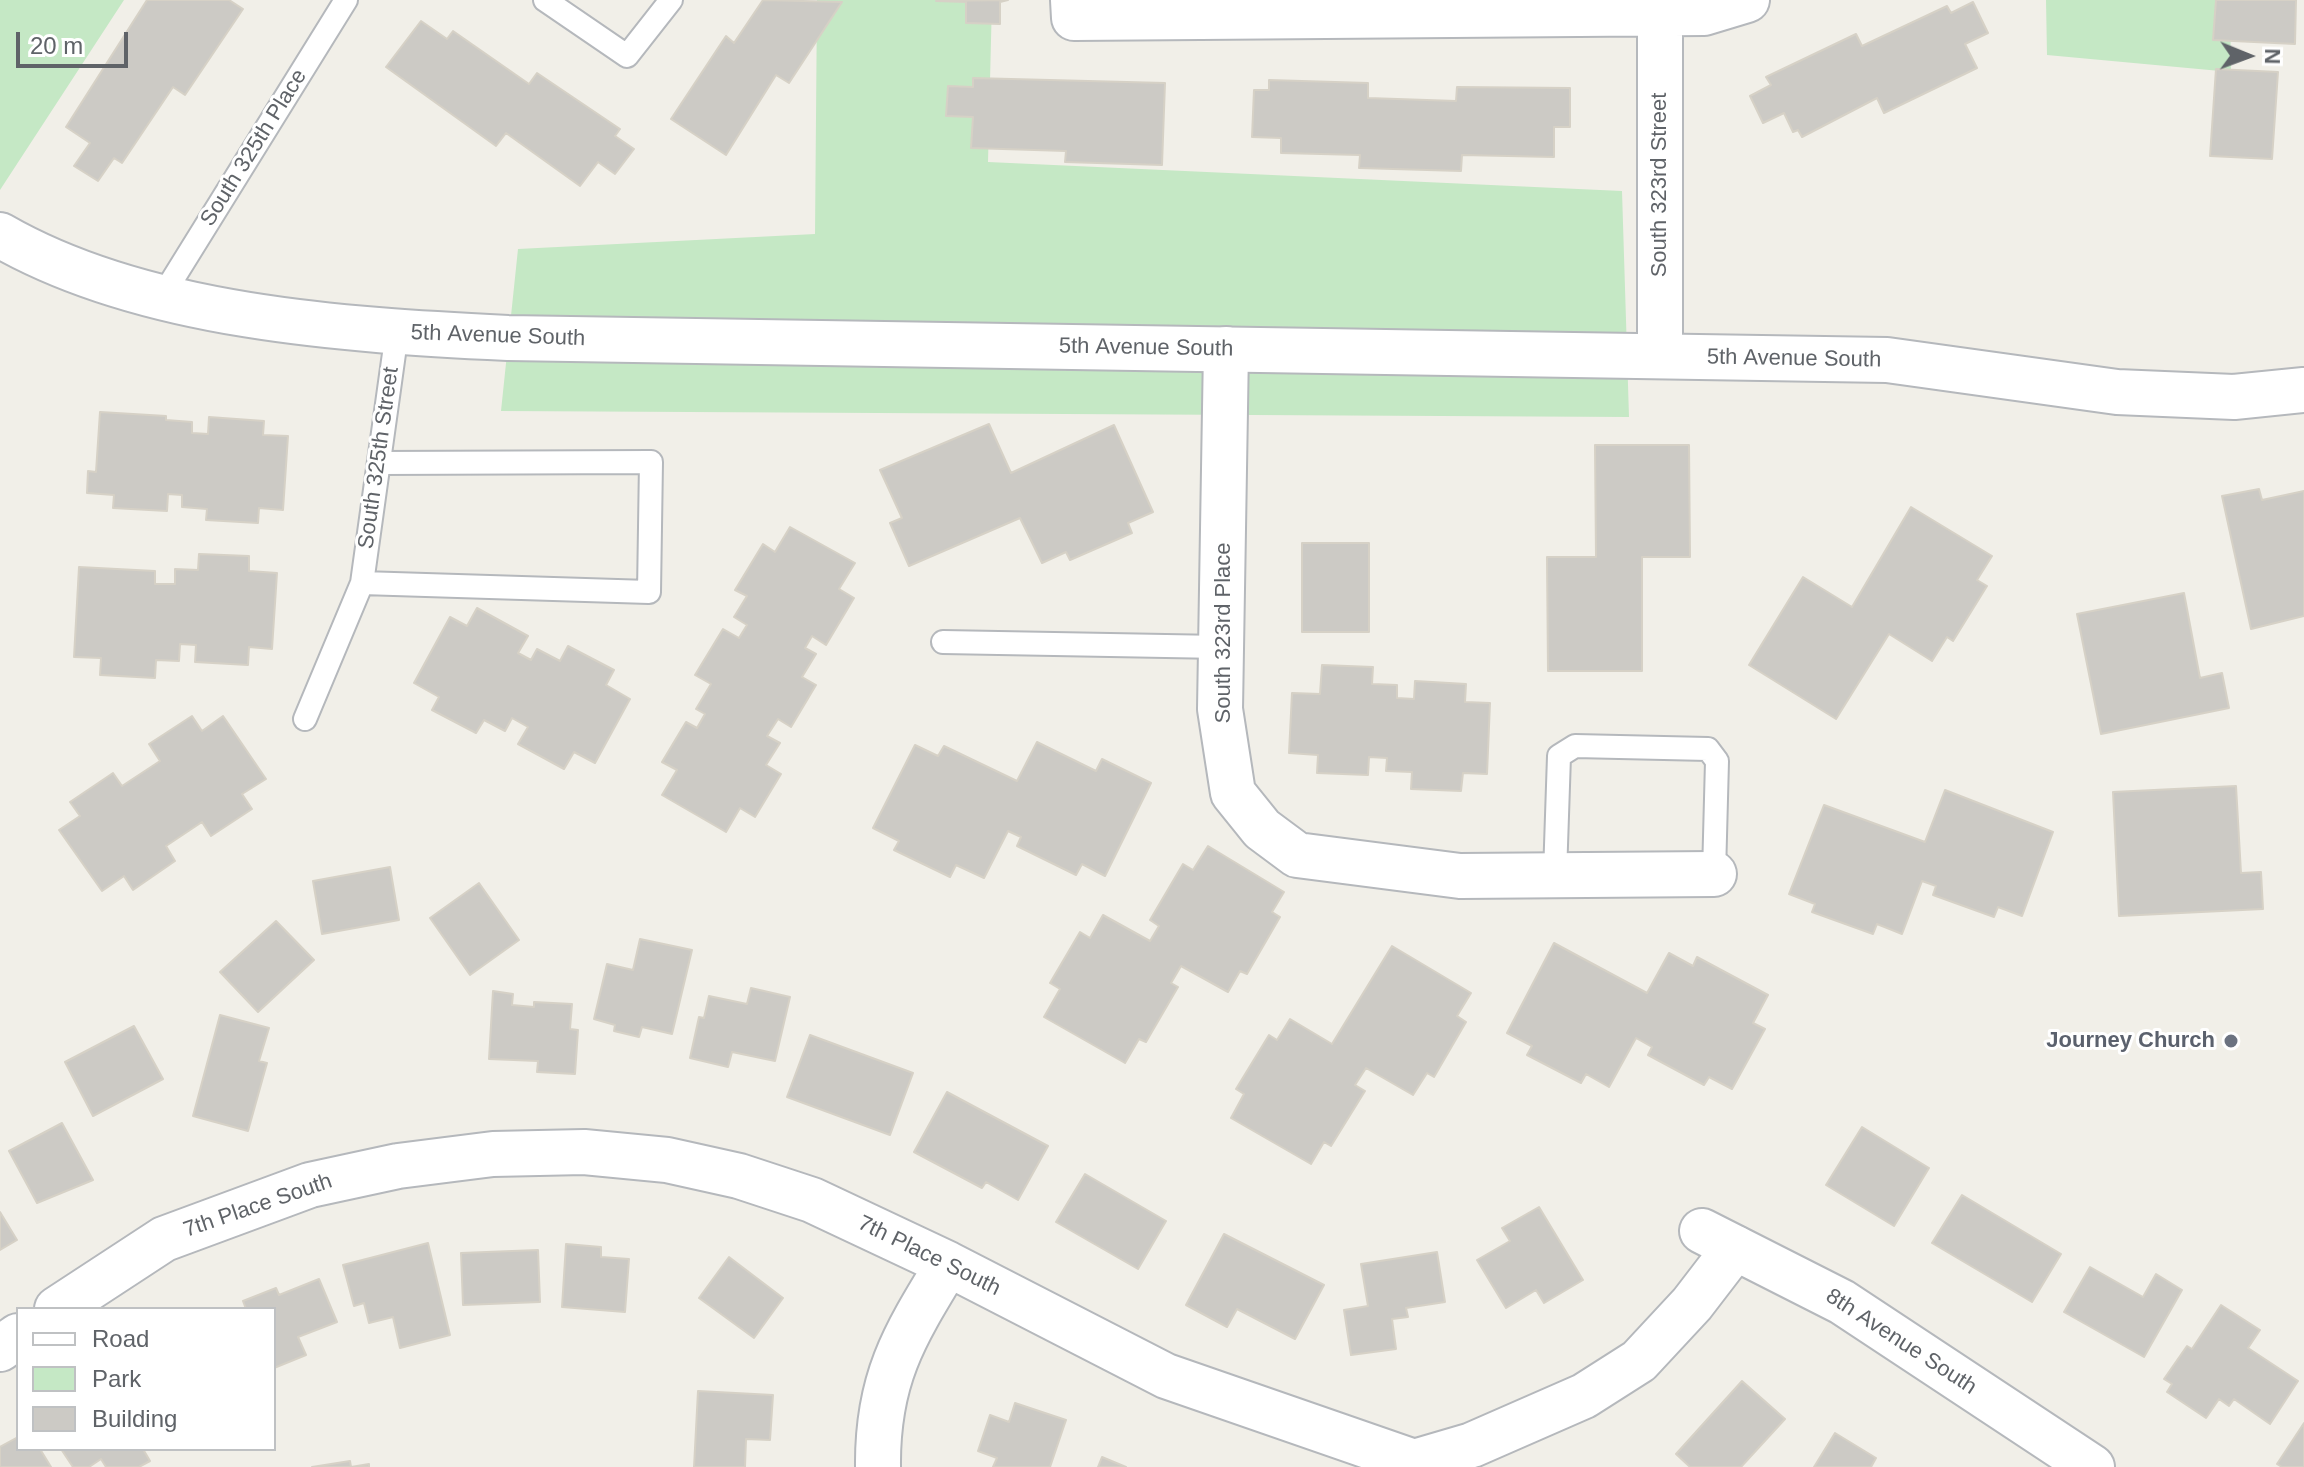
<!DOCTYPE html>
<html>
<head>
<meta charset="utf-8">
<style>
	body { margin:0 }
	#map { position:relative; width:2304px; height:1467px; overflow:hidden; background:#f1efe8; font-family:Arial,sans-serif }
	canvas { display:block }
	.legend { position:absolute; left:16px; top:1307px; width:260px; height:144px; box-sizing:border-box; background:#fff; border:2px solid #bfc1c3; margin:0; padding:10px 14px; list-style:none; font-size:24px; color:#5f6368 }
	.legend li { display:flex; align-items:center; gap:16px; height:40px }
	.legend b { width:40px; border:2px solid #bfc1c3 }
	.north { position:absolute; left:2208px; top:16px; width:80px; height:80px; -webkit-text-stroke:6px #fff; paint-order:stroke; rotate:91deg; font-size:22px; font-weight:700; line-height:32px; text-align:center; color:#5f6368 }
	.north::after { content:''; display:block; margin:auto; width:28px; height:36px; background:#5f6368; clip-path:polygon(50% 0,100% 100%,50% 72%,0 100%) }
	.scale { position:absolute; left:16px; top:32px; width:112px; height:36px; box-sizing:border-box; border:4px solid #5f6368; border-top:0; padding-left:10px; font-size:24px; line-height:28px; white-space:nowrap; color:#5f6368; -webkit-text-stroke:6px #fff; paint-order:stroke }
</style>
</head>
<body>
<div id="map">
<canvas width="2304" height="1467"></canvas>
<ul class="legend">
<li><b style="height:10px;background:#fff"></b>Road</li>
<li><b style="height:22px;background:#c5e8c5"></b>Park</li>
<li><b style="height:22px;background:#cccac5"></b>Building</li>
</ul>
<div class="north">N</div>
<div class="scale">20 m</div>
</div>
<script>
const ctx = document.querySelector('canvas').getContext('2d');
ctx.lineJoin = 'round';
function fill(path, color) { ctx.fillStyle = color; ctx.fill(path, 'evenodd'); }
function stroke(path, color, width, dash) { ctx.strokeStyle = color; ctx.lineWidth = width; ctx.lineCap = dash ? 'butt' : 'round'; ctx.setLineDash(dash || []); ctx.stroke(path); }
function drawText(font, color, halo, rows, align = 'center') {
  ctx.font = font + ' Arial,sans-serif'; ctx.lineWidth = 6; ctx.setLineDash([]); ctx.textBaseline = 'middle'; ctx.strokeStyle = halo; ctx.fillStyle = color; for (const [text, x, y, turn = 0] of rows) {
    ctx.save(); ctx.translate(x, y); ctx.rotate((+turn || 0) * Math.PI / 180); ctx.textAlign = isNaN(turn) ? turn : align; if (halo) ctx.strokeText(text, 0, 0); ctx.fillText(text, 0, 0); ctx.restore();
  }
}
fill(new Path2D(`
	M0,0H124L0,190Z
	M817,0H992L988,162L1622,191L1629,417L501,411L518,249L815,234Z
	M2046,0H2230L2231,72L2047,55Z`), '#c5e8c5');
const building = new Path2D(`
	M147,0H229L243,9L185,95L173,87L122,163L114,158L98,181L74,166L90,143L66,127Z
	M763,0L842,2L789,83L776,75L726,155L671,119L726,36L734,43Z
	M1008,0L1000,2V24L966,23V2L936,1Z
	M2216,0H2296L2295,44L2213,40Z
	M1973,2L1988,33L1965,44L1977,68L1884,113L1877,98L1802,137L1798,130L1793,132L1784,113L1763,123L1750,96L1771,85L1766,77L1856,34L1862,46L1947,6L1951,13Z
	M421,21L447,39L453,31L529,84L537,73L620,129L615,136L634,149L615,174L598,162L580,186L506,133L496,146L386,67Z
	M2216,69L2278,72L2272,159L2210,156Z
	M973,78L1165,83L1162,165L1065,162L1066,151L971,148L973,117L946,116L948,86L973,87Z
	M1269,80L1368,83V98L1456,101L1457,87L1570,88V127H1554V157L1462,155L1461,171L1359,168L1360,155L1281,153V138L1252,137L1254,90H1269Z
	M100,412L166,416V420L192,422V433L208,434L209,417L264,421L263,435L288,436L283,510L259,508L258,523L206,520L207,509L182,507V495L168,494L167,511L113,508L114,495L87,493L88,471L96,472Z
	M989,424L1011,473L1114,425L1153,512L1128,523L1132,533L1070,560L1066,552L1042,563L1020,518L909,566L890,523L902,518L880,470Z
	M1595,445H1689L1690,557H1642V671H1548L1547,557H1596Z
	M2259,489L2262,500L2304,491V616L2251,629L2222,496Z
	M1911,507L1992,556L1977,580L1987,586L1953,641L1947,637L1932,661L1889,634L1836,719L1749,665L1803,577L1852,607Z
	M790,527L855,563L839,589L854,598L826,645L812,636L805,648L816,654L802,677L816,685L791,727L778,719L767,736L780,743L766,765L781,774L755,817L740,808L726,832L662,795L677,770L662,762L686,722L697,728L705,714L696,709L711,684L695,675L723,629L739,638L747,625L734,617L747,596L735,590L763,544L775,552Z
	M1302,543H1369V632H1302Z
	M199,554L249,556V571L277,573L272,649L249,647L248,665L195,662L196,645L180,644L179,661L156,660L155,678L100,675L101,658L74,657L79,567L155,571V584H175V569L198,570Z
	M2184,593L2200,678L2222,673L2229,708L2101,734L2077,614Z
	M477,608L528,636L518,653L531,660L537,649L560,661L568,646L614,670L606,685L630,699L595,763L574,752L564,769L518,744L528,727L512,718L505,731L484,720L476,733L432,710L439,697L414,683L450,617L467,626Z
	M1322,665L1373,667L1372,684L1397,685V698L1414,699L1415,681L1466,684L1465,702L1490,703L1487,774L1463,773L1461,791L1411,789L1412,772L1386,771L1387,758L1369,757L1368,775L1317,773L1318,755L1289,753L1292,693L1320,694Z
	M192,716L202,731L223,716L266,779L242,794L252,809L211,836L202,822L166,846L175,861L133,890L124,876L102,891L59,830L80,816L70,802L113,773L122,786L160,761L149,744Z
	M1037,742L1096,771L1102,759L1151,783L1105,876L1082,864L1076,875L1017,846L1021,837L1008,831L984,878L956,865L950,877L894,850L899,841L873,828L915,745L938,756L944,746L1017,781Z
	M2236,786L2241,873L2261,872L2263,909L2119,916L2113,792Z
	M1945,790L2053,832L2022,916L1998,907L1994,917L1933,895L1936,886L1922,881L1902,934L1877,924L1873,934L1812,912L1815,904L1789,894L1824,805L1925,842Z
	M1208,846L1284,892L1272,912L1280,917L1247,974L1240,971L1228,992L1181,966L1171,983L1178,987L1146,1042L1139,1039L1125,1063L1044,1017L1060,989L1050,983L1080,932L1090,938L1103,915L1150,941L1159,926L1150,920L1183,864L1193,870Z
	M390,867L399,920L322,934L313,881Z
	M479,883L519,940L470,975L430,918Z
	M276,921L314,960L258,1012L220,972Z
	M640,939L692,950L672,1034L642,1027L639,1037L614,1031L615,1025L594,1019L607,964L633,970Z
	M1554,943L1647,993L1669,953L1693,966L1697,957L1768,995L1753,1023L1765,1029L1732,1089L1709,1077L1704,1085L1648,1055L1652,1047L1636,1038L1609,1087L1586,1074L1581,1083L1527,1055L1532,1046L1507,1033Z
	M1392,946L1471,993L1457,1016L1466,1022L1434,1077L1427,1073L1413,1095L1366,1068L1355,1085L1365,1091L1331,1146L1324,1142L1311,1164L1231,1118L1244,1094L1236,1089L1269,1035L1277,1040L1290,1019L1332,1044Z
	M751,988L790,997L775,1061L732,1052L728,1067L690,1058L699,1017L704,1018L709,996L747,1004Z
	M493,991L513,994L512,1005L534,1007V1002L572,1004L570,1029L578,1030L575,1074L537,1072L538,1061L489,1059Z
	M220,1015L269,1028L259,1061L267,1063L248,1131L193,1116Z
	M134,1026L163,1079L93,1116L65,1062Z
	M810,1035L913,1073L890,1135L787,1097Z
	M947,1092L1048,1146L1018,1200L986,1182L982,1188L914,1152Z
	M62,1123L93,1180L37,1203L9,1151Z
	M1862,1127L1929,1168L1894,1226L1826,1185Z
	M1085,1174L1166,1221L1138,1269L1056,1222Z
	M1962,1195L2061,1254L2032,1302L1932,1243Z
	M1539,1207L1583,1280L1544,1303L1536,1290L1506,1308L1477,1260L1510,1241L1502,1228Z
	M0,1212L17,1240L0,1250Z
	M1224,1234L1324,1285L1295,1339L1237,1309L1227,1327L1186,1305Z
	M428,1243L450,1335L400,1348L393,1317L369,1323L364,1303L354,1306L343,1265Z
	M566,1244L601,1247V1257L629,1259L625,1312L562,1307Z
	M538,1250L540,1302L463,1305L461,1253Z
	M1437,1252L1445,1302L1406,1308L1408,1317L1392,1319L1396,1349L1351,1355L1344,1310L1368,1306L1361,1264Z
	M729,1257L783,1298L754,1338L699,1298Z
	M2090,1267L2143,1297L2156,1274L2182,1290L2144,1357L2064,1312Z
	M319,1279L337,1322L298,1337L306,1355L274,1368V1309H246L243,1301L276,1288L279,1295Z
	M2221,1305L2260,1330L2248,1348L2298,1381L2270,1424L2234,1399L2229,1406L2219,1399L2206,1418L2167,1392L2172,1384L2164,1379L2187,1346L2192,1349Z
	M1742,1381L1785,1419L1741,1467H1690L1676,1454Z
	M698,1391L773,1395L770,1440L746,1439L745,1467H694Z
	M1015,1403L1066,1420L1050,1467H993L997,1458L978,1451L990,1415L1009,1422Z
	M2304,1423V1467H2282L2277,1464Z
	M1835,1433L1876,1458L1871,1467H1814Z
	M18,1437V1449H40L51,1467H0V1447Z
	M61,1449H143L150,1461L139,1467H106L101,1459L89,1467H73Z
	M1102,1457L1126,1467H1098Z
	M350,1461L351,1467L369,1464V1467H312Z`);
fill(building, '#cccac5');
stroke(building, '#d6d1c6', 2);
const service = new Path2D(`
	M545,0L627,56L671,0
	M163,295L346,0
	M362,583L649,592L651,462L379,463
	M943,642L1221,647
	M305,719L362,583L397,332
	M1555,875L1559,756L1575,746L1708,749L1717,761L1714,874`);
const minor = new Path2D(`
	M1073,0L1074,18L1704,13L1747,0
	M1226,349L1220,709L1233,793L1262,829L1297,855L1460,876L1714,874
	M1660,356V14
	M57,1309L164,1239L310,1185L398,1166L493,1154L584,1152L667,1160L739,1176L812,1200L948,1264L1166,1376L1414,1462L1472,1445L1584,1396L1639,1361L1692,1304L1735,1248
	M0,1349L18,1336
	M878,1467C877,1379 904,1336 948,1264`);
const tertiary = new Path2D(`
	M0,235C144,318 346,330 508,338L1887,360L2117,392L2234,397L2304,390
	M1702,1231L1842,1302L2092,1467`);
stroke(service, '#b5b8bc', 26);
stroke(minor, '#b5b8bc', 48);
stroke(tertiary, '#b5b8bc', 48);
stroke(service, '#fff', 22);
stroke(minor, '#fff', 44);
stroke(tertiary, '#fff', 44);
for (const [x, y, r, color] of [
	[2231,1041,8,"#6b7280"]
]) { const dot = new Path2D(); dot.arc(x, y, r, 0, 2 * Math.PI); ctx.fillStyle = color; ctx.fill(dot); stroke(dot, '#fff', 3); }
drawText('22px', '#5f6368', '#fff', [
	["South 325th Place",254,148,-58],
	["South 323rd Street",1660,185,-90],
	["5th Avenue South",498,336,2],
	["5th Avenue South",1146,348,1],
	["5th Avenue South",1794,359,1],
	["South 325th Street",379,458,-82],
	["South 323rd Place",1224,633,-90],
	["7th Place South",258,1206,-19],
	["7th Place South",929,1256,26],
	["8th Avenue South",1901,1342,33]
]);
drawText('bold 22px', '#5b616d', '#fff', [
	["Journey Church",2215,1041]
], 'right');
</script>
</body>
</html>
